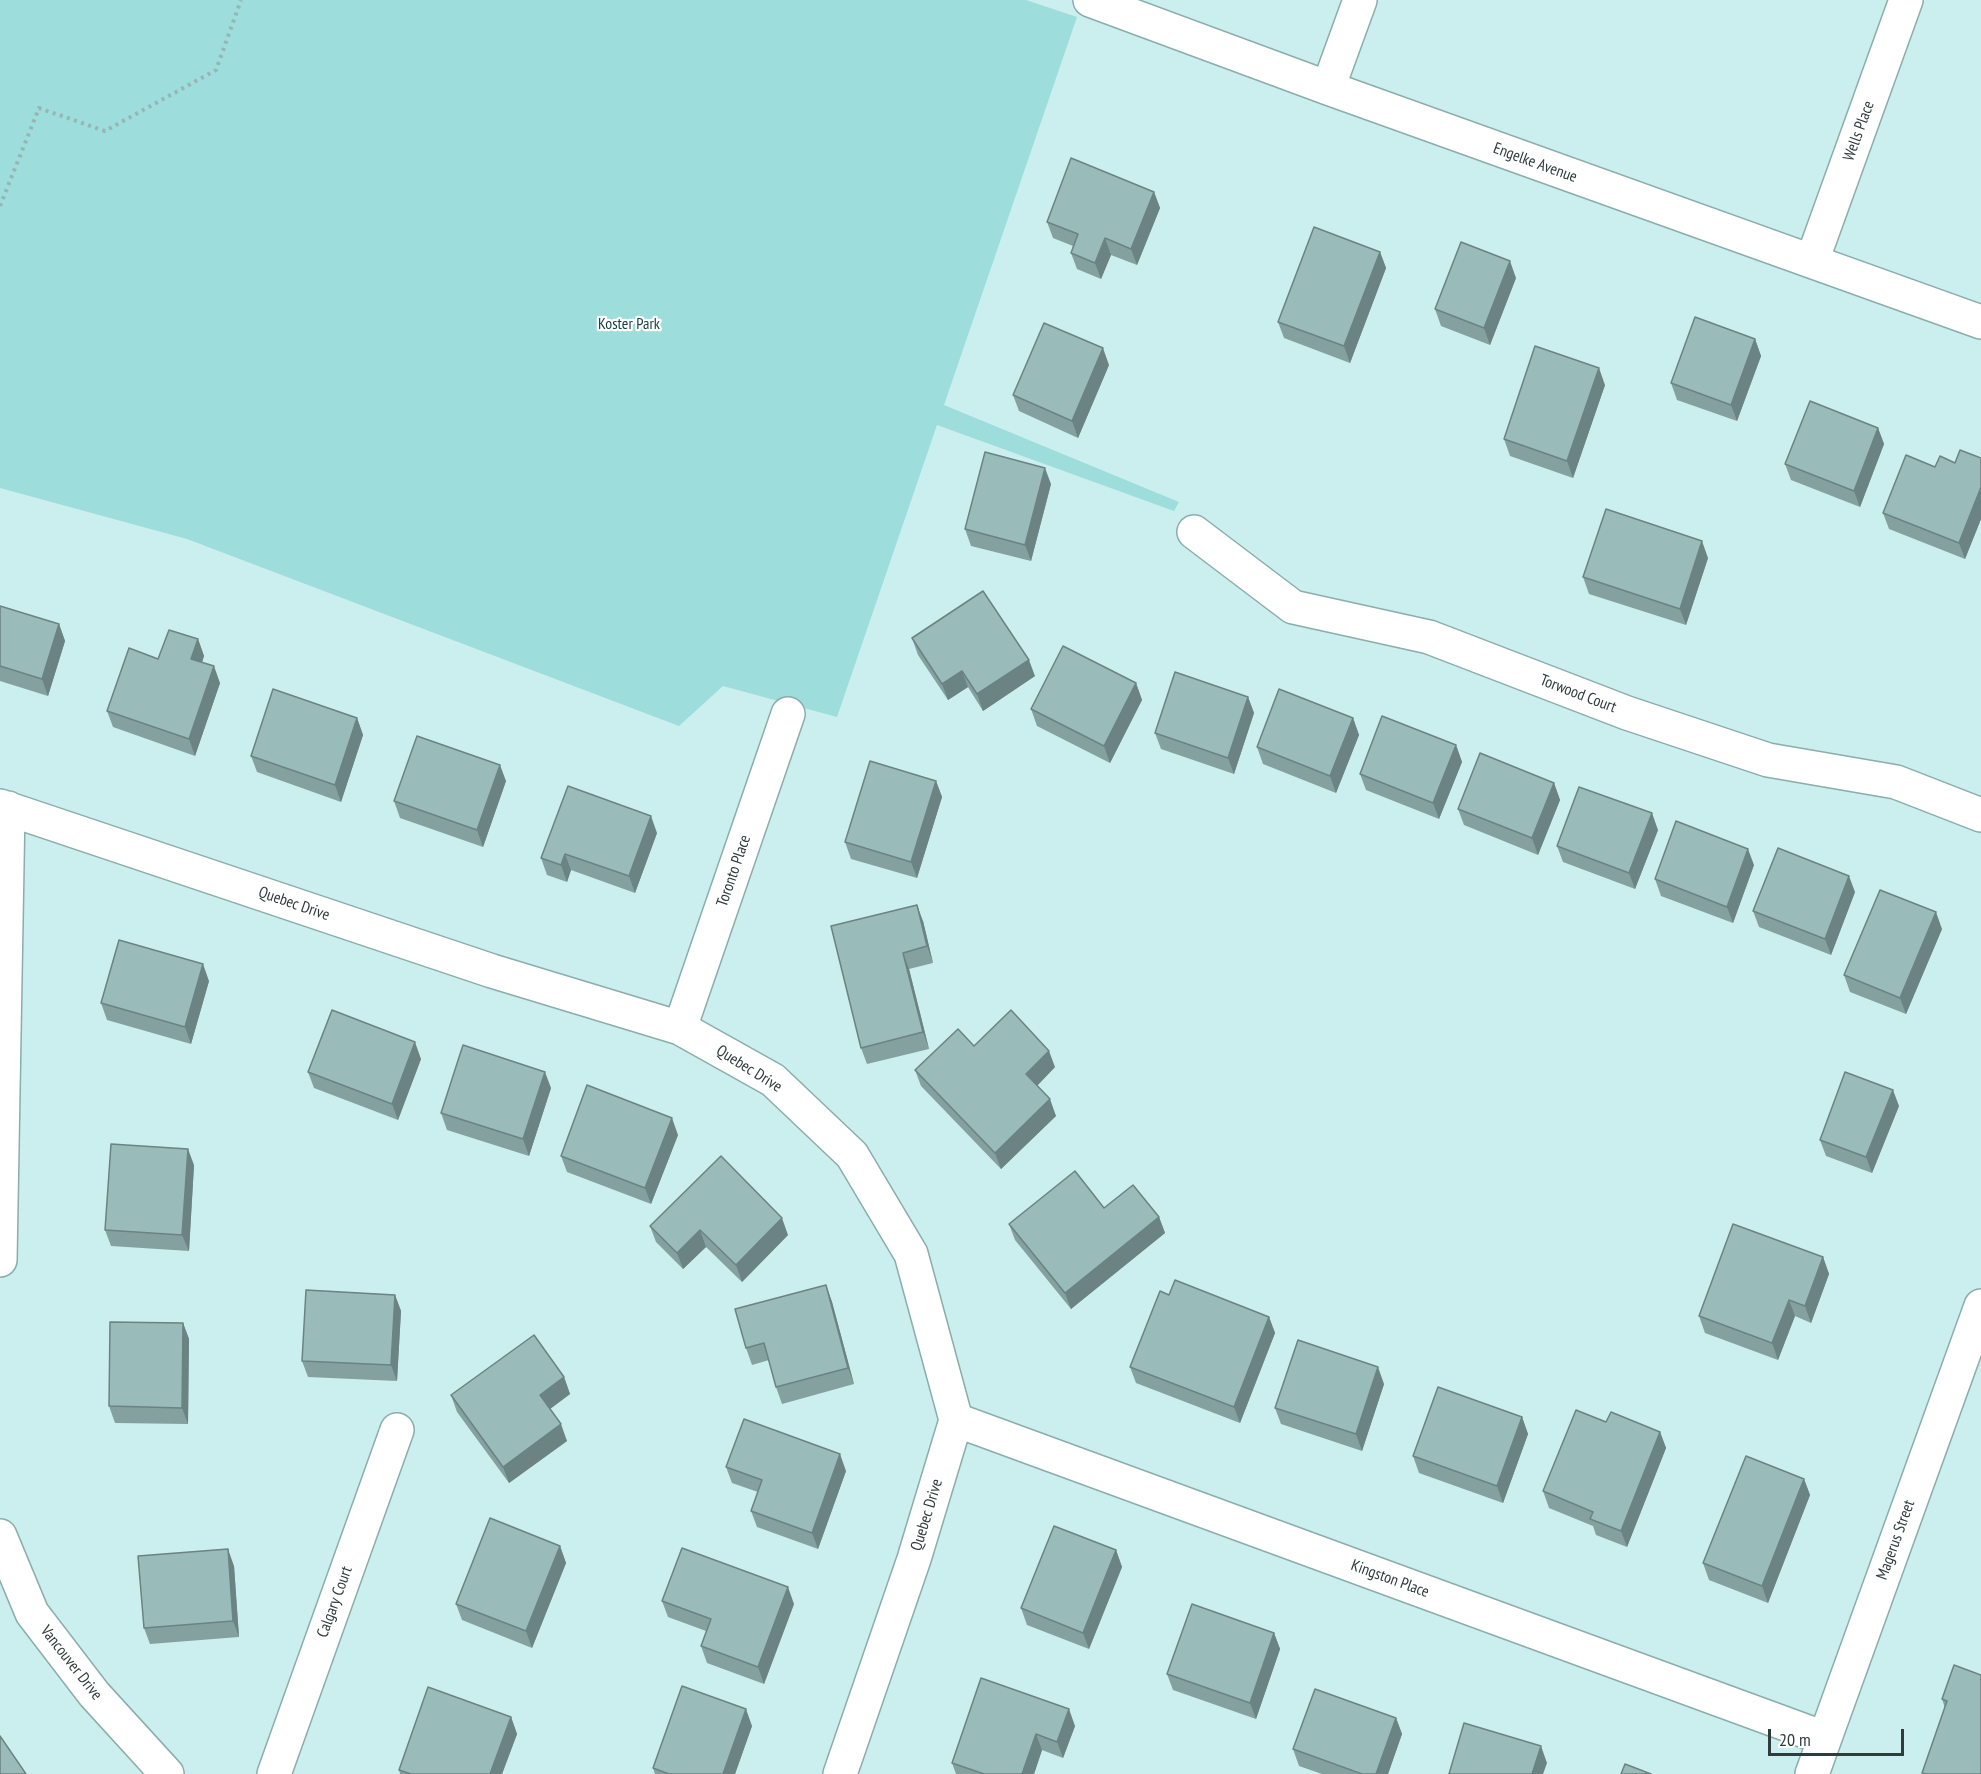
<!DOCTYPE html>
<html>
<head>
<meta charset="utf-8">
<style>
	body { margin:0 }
	#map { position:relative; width:1981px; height:1774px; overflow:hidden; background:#cbefee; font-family:"PT Sans Narrow",sans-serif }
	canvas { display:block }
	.scale { position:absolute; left:1768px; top:1729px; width:136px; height:27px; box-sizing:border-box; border:3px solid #2e3c3b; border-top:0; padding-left:8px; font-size:18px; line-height:21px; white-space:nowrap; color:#2e3c3b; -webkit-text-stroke:4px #fff; paint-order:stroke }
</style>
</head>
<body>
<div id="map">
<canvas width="1981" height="1774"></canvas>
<div class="scale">20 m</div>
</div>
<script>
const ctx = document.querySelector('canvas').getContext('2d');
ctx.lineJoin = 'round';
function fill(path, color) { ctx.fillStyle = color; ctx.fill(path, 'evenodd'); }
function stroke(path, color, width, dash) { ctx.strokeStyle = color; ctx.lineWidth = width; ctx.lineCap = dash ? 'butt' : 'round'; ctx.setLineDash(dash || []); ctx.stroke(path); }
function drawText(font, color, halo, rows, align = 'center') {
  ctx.font = font + ' "PT Sans Narrow",sans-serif'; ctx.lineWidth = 4.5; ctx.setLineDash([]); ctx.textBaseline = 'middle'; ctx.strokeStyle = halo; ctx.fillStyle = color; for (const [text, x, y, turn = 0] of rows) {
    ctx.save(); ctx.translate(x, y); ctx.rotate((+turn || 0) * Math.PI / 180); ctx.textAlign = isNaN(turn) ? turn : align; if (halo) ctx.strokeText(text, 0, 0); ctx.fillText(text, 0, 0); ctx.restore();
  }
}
fill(new Path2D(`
	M0,0H1026L1077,17L944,405L1179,502L1174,511L937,425L837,717L723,686L679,726L187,539L0,488Z`), '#9ddddc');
const street = new Path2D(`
	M1090,0L1328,88L1981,322
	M1328,88L1360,0
	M1812,261L1906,0
	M1194,532L1293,607L1429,637L1627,713L1768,760L1896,782L1981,815
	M0,806L492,971L680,1028L773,1080L852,1155L911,1254L956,1420L914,1559L840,1774
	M680,1028L788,714
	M0,1260L8,808
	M956,1420L1824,1738
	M0,1536L32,1613L94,1694L167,1774
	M274,1774L397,1430
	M1812,1774L1981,1306`);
stroke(street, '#8badac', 36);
stroke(new Path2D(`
	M0,206L39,108L105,131L216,70L241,0`), '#98b5b4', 4, [3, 4.5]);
stroke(street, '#fff', 33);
fill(new Path2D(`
	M1154,192L1160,208L1137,265L1111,255L1101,279L1077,269L1071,253L1073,246L1053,238L1047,222Z
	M1380,252L1386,268L1350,363L1284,338L1278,322Z
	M1516,278L1490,345L1441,326L1435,309Z
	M1755,339L1761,356L1737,421L1677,400L1671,383Z
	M1109,365L1078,438L1019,411L1013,395Z
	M1605,385L1573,478L1510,456L1504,439Z
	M1878,428L1884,444L1860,507L1791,480L1785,464Z
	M1981,458V519L1965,559L1889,529L1883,513L1935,467Z
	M1051,484L1031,561L971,546L965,529Z
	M1708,558L1686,625L1589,594L1583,577Z
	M0,606L59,624L65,641L48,696L0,681Z
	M912,638L1035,676L983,711L968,687L948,700L918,655Z
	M198,639L204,656L202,662L220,683L195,756L113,727L107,711L158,659Z
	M1136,683L1142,700L1110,763L1037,726L1031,709Z
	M1248,697L1254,713L1234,774L1161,749L1155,733Z
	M357,718L363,735L341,802L257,772L251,756Z
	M1353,718L1359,735L1336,793L1263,764L1257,747Z
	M1456,745L1462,762L1439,819L1366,790L1360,774Z
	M506,781L483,847L400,818L394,801Z
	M936,781L942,797L917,878L851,859L845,842Z
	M1554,783L1560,800L1538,855L1464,825L1458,809Z
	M1658,830L1635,889L1563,862L1557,846Z
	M657,833L635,893L571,870L567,882L547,875L541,858Z
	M1754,865L1733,923L1661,896L1655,879Z
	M1855,892L1831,955L1759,927L1753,911Z
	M923,921L933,963L909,969L929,1049L867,1064L861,1048L831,926Z
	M1942,929L1906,1014L1850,992L1844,975Z
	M209,981L191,1044L107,1020L101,1003Z
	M974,1046L1055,1067L1037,1086L1056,1116L1001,1169L921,1086L915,1070Z
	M421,1059L398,1120L314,1088L308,1072Z
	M551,1088L529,1156L447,1130L441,1113Z
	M1899,1106L1872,1173L1826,1156L1820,1140Z
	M678,1135L651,1204L567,1172L561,1156Z
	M194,1165L189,1251L111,1246L105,1230Z
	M1104,1208L1159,1217L1165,1233L1071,1309L1015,1240L1009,1224Z
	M650,1226L788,1235L742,1282L706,1247L683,1269L656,1242Z
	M1823,1257L1829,1274L1811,1323L1795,1316L1778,1360L1705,1333L1699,1316Z
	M826,1285L832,1302L854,1384L782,1404L776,1387L769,1360L752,1365L746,1348Z
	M395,1295L401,1311L397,1381L308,1377L302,1361Z
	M1169,1295L1269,1317L1275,1333L1240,1423L1136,1383L1130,1367Z
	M183,1323L189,1339L188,1424L115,1423L109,1406Z
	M564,1377L570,1394L550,1409L567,1441L509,1483L457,1412L451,1395Z
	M1384,1384L1362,1451L1281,1424L1275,1408Z
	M1522,1417L1528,1434L1503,1503L1419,1473L1413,1456Z
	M1606,1422L1660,1432L1666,1448L1627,1547L1596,1535L1593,1526L1549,1508L1543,1491Z
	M726,1467L846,1471L818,1549L757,1527L751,1511L758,1492L732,1483Z
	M1804,1479L1810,1495L1768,1603L1709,1580L1703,1563Z
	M560,1546L566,1563L532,1648L462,1620L456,1604Z
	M1116,1550L1122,1567L1089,1649L1027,1625L1021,1608Z
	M234,1566L239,1637L150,1644L144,1628Z
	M662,1601L794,1604L764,1684L707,1663L701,1646L706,1631L668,1617Z
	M1274,1633L1280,1649L1256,1719L1173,1690L1167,1674Z
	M1981,1675V1774H1922V1773L1945,1708L1942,1699Z
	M981,1678L1075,1726L1063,1758L1042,1750L1034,1774H956L952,1763Z
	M511,1717L517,1734L502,1774H400L399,1770Z
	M1396,1718L1402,1734L1388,1774H1322L1299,1766L1293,1749Z
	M752,1726L735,1774H655L653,1768Z`), '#84a1a0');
fill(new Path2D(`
	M1154,192L1160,208L1137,265L1131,249Z
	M1105,238L1111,255L1101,279L1095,263Z
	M1380,252L1386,268L1350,363L1344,346Z
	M1510,261L1516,278L1490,345L1484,328Z
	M1755,339L1761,356L1737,421L1731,405Z
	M1103,348L1109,365L1078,438L1072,421Z
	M1599,368L1605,385L1573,478L1567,461Z
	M1878,428L1884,444L1860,507L1854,491Z
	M1045,468L1051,484L1031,561L1025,545Z
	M1981,487V519L1965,559L1959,543Z
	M1702,541L1708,558L1686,625L1680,609Z
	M59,624L65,641L48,696L42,679Z
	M198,639L204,656L198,675L191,659Z
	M1029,660L1035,676L983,711L977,694Z
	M214,666L220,683L195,756L189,739Z
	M962,671L968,687L948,700L942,684Z
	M1136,683L1142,700L1110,763L1104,746Z
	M1248,697L1254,713L1234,774L1228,758Z
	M357,718L363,735L341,802L335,785Z
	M1353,718L1359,735L1336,793L1330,776Z
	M1456,745L1462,762L1439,819L1433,803Z
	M500,765L506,781L483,847L477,830Z
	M936,781L942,797L917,878L911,862Z
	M1554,783L1560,800L1538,855L1532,838Z
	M1652,813L1658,830L1635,889L1629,873Z
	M651,816L657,833L635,893L629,876Z
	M1748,849L1754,865L1733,923L1727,907Z
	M565,854L571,870L567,882L561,865Z
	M1849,876L1855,892L1831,955L1825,939Z
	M917,905L923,921L933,963L927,946Z
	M1936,912L1942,929L1906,1014L1900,998Z
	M903,953L909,969L929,1049L923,1032Z
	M203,964L209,981L191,1044L185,1027Z
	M415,1042L421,1059L398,1120L392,1104Z
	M1049,1051L1055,1067L1032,1091L1026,1074Z
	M545,1072L551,1088L529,1156L523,1139Z
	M1893,1090L1899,1106L1872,1173L1866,1157Z
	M1050,1099L1056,1116L1001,1169L995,1153Z
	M672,1118L678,1135L651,1204L645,1188Z
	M188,1149L194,1165L189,1251L182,1235Z
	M1159,1217L1165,1233L1071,1309L1065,1293Z
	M782,1218L788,1235L742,1282L736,1265Z
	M700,1230L706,1247L683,1269L677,1253Z
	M1823,1257L1829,1274L1811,1323L1805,1306Z
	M826,1285L832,1302L854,1384L848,1368Z
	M395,1295L401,1311L397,1381L391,1365Z
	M1789,1300L1795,1316L1778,1360L1772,1343Z
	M1269,1317L1275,1333L1240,1423L1234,1407Z
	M183,1323L189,1339L188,1424L182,1408Z
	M1378,1367L1384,1384L1362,1451L1356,1434Z
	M564,1377L570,1394L546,1412L540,1395Z
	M1522,1417L1528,1434L1503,1503L1497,1486Z
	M561,1424L567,1441L509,1483L503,1467Z
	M1660,1432L1666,1448L1627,1547L1621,1531Z
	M840,1454L846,1471L818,1549L812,1533Z
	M1804,1479L1810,1495L1768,1603L1762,1586Z
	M560,1546L566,1563L532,1648L526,1631Z
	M228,1549L234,1566L239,1637L233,1621Z
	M1116,1550L1122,1567L1089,1649L1083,1633Z
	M788,1587L794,1604L764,1684L758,1667Z
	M1274,1633L1280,1649L1256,1719L1250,1703Z
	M746,1709L752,1726L735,1774H723Z
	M1069,1709L1075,1726L1063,1758L1057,1742Z
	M511,1717L517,1734L502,1774H490Z
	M1396,1718L1402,1734L1388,1774H1376Z
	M1036,1734L1042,1750L1034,1774H1022Z
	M1541,1746L1547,1763L1543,1774H1532Z`), '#6b8382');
const building = new Path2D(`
	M1071,158L1154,192L1131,249L1105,238L1095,263L1071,253L1078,234L1047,222Z
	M1314,227L1380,252L1344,346L1278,322Z
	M1461,242L1510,261L1484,328L1435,309Z
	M1695,317L1755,339L1731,405L1671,383Z
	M1044,323L1103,348L1072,421L1013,395Z
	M1535,346L1599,368L1567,461L1504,439Z
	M1810,401L1878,428L1854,491L1785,464Z
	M1960,450L1981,458V487L1959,543L1883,513L1906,455L1935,467L1940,456L1955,463Z
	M985,452L1045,468L1025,545L965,529Z
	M1606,509L1702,541L1680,609L1583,577Z
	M983,591L1029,660L977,694L962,671L942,684L912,638Z
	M0,606L59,624L42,679L0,666Z
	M169,630L198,639L191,659L214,666L189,739L107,711L129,648L158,659Z
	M1063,646L1136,683L1104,746L1031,709Z
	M1175,672L1248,697L1228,758L1155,733Z
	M273,689L357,718L335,785L251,756Z
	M1279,689L1353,718L1330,776L1257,747Z
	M1382,716L1456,745L1433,803L1360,774Z
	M417,736L500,765L477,830L394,801Z
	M1480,753L1554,783L1532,838L1458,809Z
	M870,761L936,781L911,862L845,842Z
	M568,786L651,816L629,876L565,854L561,865L541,858Z
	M1579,787L1652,813L1629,873L1557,846Z
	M1676,821L1748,849L1727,907L1655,879Z
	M1778,848L1849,876L1825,939L1753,911Z
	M1880,890L1936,912L1900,998L1844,975Z
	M917,905L927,946L903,953L923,1032L861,1048L831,926Z
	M119,940L203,964L185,1027L101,1003Z
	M332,1010L415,1042L392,1104L308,1072Z
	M1011,1010L1049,1051L1026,1074L1050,1099L995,1153L915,1070L958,1029L974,1046Z
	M463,1045L545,1072L523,1139L441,1113Z
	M1845,1072L1893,1090L1866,1157L1820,1140Z
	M587,1085L672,1118L645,1188L561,1156Z
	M111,1144L188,1149L182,1235L105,1230Z
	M721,1156L782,1218L736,1265L700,1230L677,1253L650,1226Z
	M1075,1171L1104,1208L1133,1185L1159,1217L1065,1293L1009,1224Z
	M1733,1224L1823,1257L1805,1306L1789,1300L1772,1343L1699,1316Z
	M1175,1280L1269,1317L1234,1407L1130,1367L1160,1291L1169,1295Z
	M826,1285L848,1368L776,1387L764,1343L746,1348L735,1309Z
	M306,1290L395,1295L391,1365L302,1361Z
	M110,1322L183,1323L182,1408L109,1406Z
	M534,1335L564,1377L540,1395L561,1424L503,1467L451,1395Z
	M1298,1340L1378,1367L1356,1434L1275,1408Z
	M1438,1387L1522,1417L1497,1486L1413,1456Z
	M1576,1410L1606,1422L1611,1412L1660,1432L1621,1531L1590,1519L1593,1512L1543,1491Z
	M744,1419L840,1454L812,1533L751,1511L762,1480L726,1467Z
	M1746,1456L1804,1479L1762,1586L1703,1563Z
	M490,1518L560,1546L526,1631L456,1604Z
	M1054,1526L1116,1550L1083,1633L1021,1608Z
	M682,1548L788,1587L758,1667L701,1646L711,1619L662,1601Z
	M228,1549L233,1621L144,1628L138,1556Z
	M1192,1604L1274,1633L1250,1703L1167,1674Z
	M1954,1665L1981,1675V1774H1926L1922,1773L1947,1701L1942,1699Z
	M981,1678L1069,1709L1057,1742L1036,1734L1022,1774H984L952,1763Z
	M682,1686L746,1709L723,1774H669L653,1768Z
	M428,1687L511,1717L490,1774H411L399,1770Z
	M1315,1689L1396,1718L1376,1774H1362L1293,1749Z
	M1464,1723L1541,1746L1532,1774H1449Z
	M0,1736L26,1774H0Z
	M1625,1764L1651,1774H1621Z`);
fill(building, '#99bbba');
stroke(building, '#6b8382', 1.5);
drawText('16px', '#2e3c3b', '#fff', [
	["Wells Place",1859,131,-70],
	["Engelke Avenue",1535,163,20],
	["Torwood Court",1578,694,21],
	["Toronto Place",734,871,-71],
	["Quebec Drive",294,904,19],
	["Quebec Drive",749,1069,32],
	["Quebec Drive",927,1515,-73],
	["Magerus Street",1896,1540,-70],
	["Kingston Place",1390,1579,20],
	["Calgary Court",335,1602,-70],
	["Vancouver Drive",71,1663,52]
]);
drawText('16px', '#163d3c', '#fff', [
	["Koster Park",629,324]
]);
</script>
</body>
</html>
